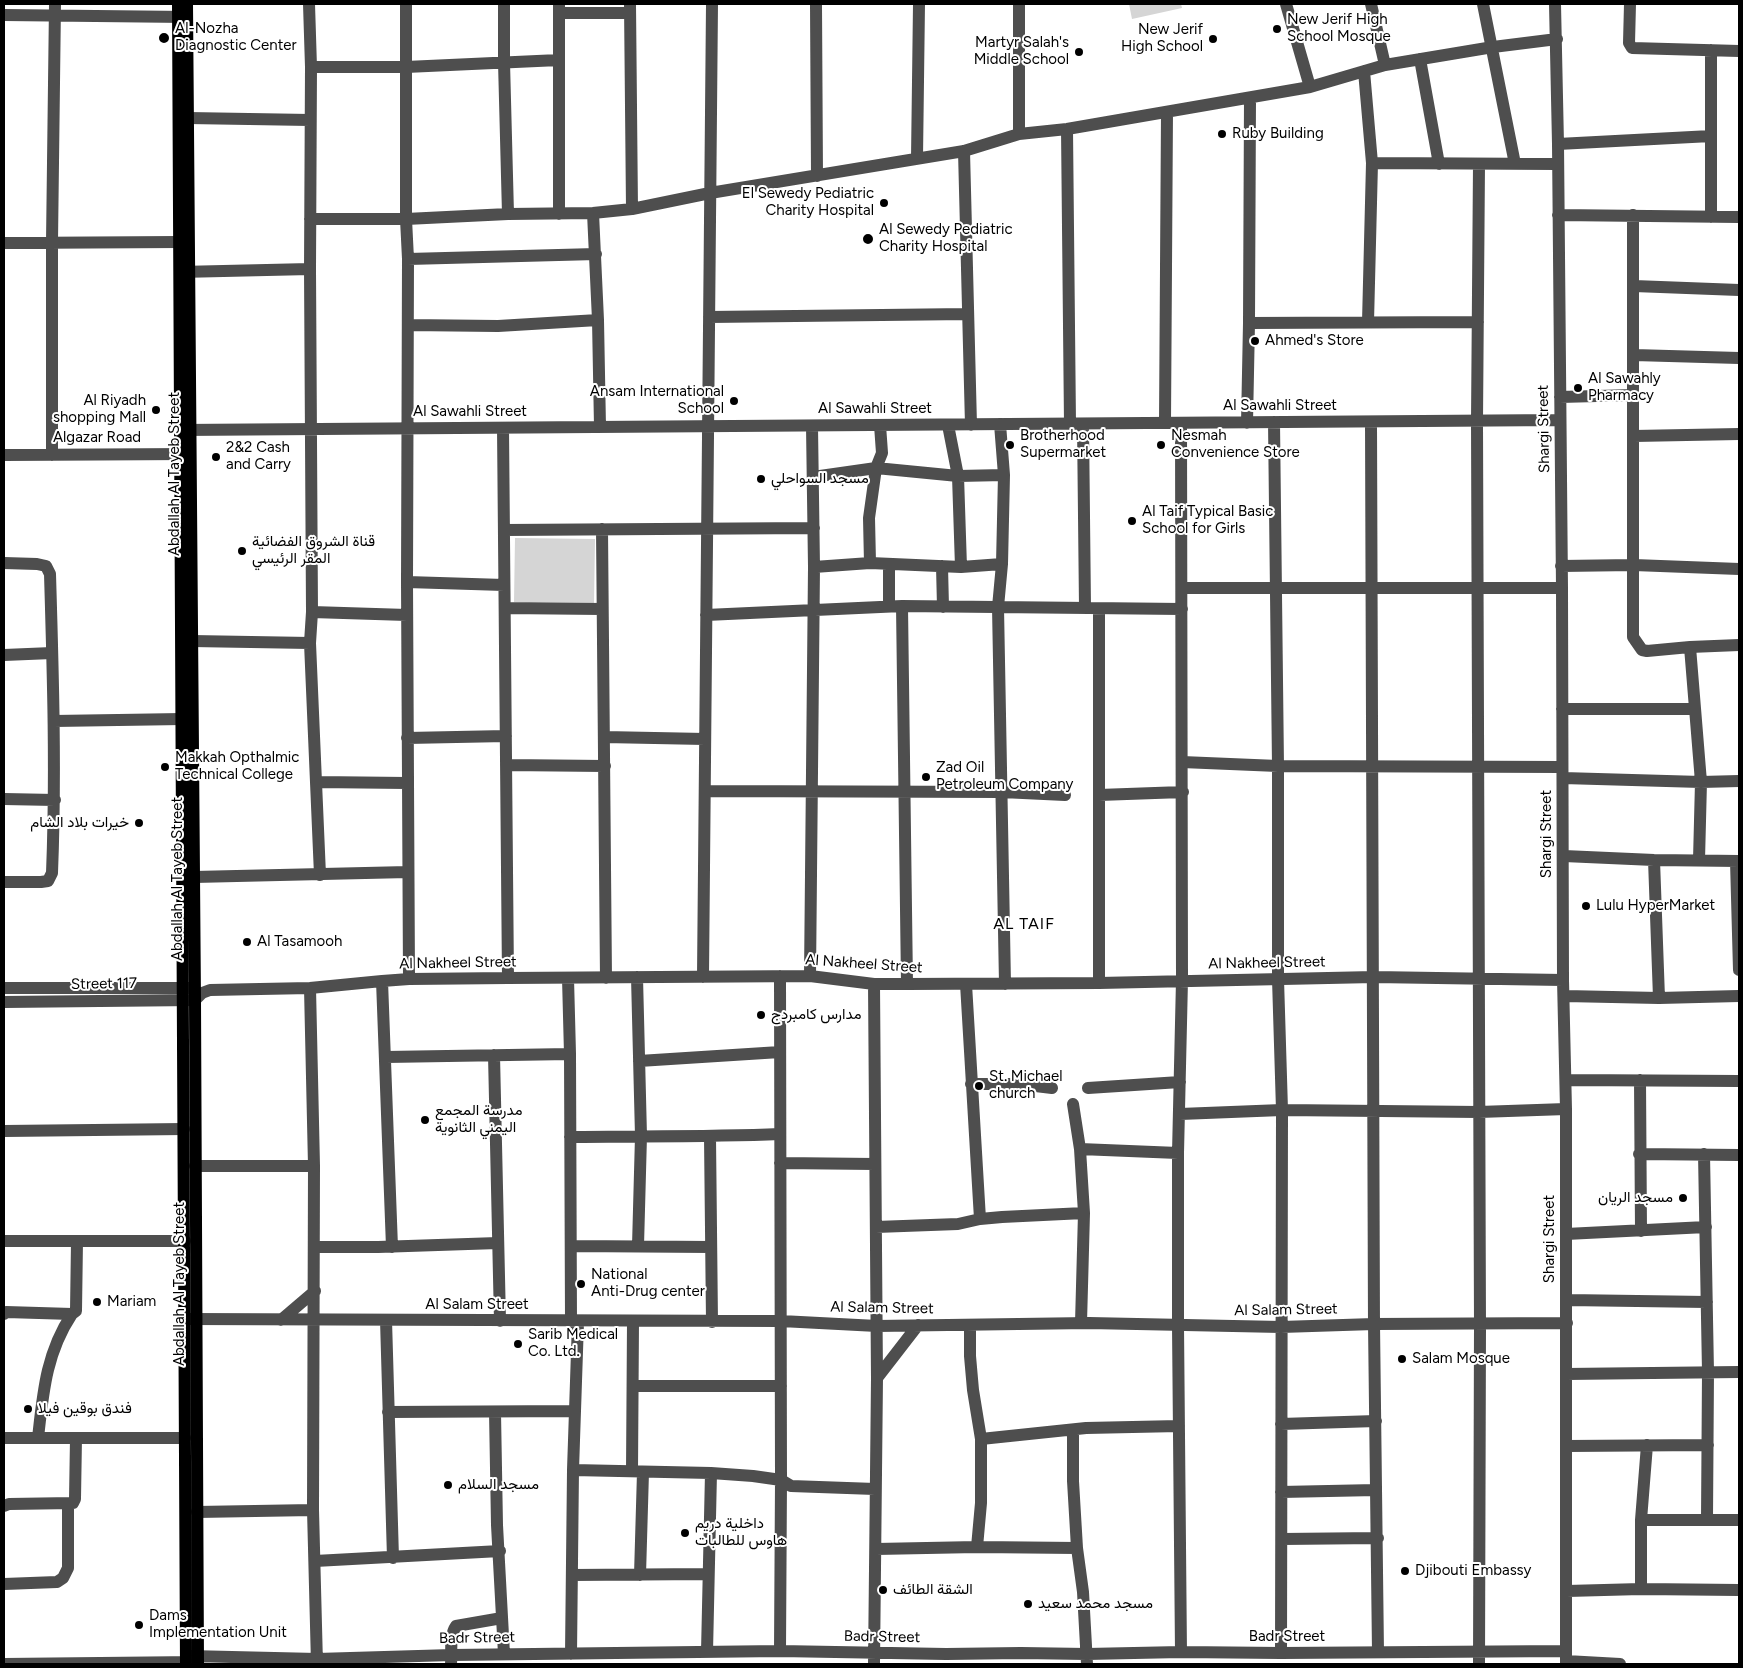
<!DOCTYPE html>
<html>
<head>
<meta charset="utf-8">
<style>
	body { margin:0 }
	#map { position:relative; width:1743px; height:1668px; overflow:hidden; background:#fff; font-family:Figtree,sans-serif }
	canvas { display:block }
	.frame { position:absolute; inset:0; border:5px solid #000; pointer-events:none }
</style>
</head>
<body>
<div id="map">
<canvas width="1743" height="1668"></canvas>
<div class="frame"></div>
</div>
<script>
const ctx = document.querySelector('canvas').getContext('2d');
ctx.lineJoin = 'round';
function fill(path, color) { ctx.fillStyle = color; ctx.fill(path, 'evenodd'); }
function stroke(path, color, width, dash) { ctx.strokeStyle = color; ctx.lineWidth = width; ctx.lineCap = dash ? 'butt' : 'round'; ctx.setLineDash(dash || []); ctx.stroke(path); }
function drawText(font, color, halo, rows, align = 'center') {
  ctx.font = font + ' Figtree,Vazirmatn,sans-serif'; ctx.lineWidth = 4; ctx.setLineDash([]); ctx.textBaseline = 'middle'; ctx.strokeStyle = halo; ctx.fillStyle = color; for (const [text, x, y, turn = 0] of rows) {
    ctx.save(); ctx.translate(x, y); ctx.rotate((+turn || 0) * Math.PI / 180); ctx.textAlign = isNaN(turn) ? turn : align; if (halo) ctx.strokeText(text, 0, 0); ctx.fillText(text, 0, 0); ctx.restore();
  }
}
fill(new Path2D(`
	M1129,4H1181L1182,8L1132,19Z
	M515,538L595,539L594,603L514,602Z`), '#d5d5d5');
stroke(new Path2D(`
	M309,4L311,67L310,269L312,612L310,643L320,875
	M406,4V219L408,259L407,582L409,979
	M504,4V62L508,214
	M630,4L632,209
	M816,4L817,176
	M1286,4L1310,87
	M1371,4L1385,65
	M1483,4L1515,164
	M1555,4L1558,144L1562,588L1563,980L1566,1109V1664
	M1630,4L1629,43L1632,48L1739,51
	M559,13H629
	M4,15L187,17
	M1711,50V217
	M1420,59L1439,164
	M311,67H406L559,60
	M1364,71L1372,163L1368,322
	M188,118L310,120
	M1067,129L1070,424
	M1019,134V4
	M1558,144L1711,136
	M964,151L971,425
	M917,158L919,4
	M1372,163L1558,164
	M1479,164L1477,421L1480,1324L1479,1664
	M593,213L598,320L600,427
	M559,214V4
	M1558,215L1739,217
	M1633,215V637L1642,650L1647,651L1690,647L1739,645
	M310,219H406L508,214L593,213L632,209L710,193L964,151L1019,134L1067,129L1310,87L1385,65L1493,47L1557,39
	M4,243L179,242
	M408,259L596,254
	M180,272L310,269
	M1634,286L1739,290
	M709,317L968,314
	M1249,323L1478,322
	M408,325L498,326L598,320
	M1634,355L1739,358
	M1560,397L1634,395
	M1274,422L1278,766V979L1282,1110L1281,1653
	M1371,422L1374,1324L1378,1652
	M1165,423L1167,112
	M1181,423L1182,980L1178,1153V1326L1181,1652
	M1247,423L1249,323L1250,98
	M1000,424L1004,475L1002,564L998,607L1005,984
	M1083,424L1085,608
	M948,425L958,476L961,567
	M503,428L508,978
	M181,430L1560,420
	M1634,436L1739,434
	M4,455L190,454
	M52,455V242L55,4
	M813,477L876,468L958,476L1004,475
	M602,529L606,978
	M504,530L814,528
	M4,563L37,564L46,566L50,574C53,674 56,773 52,873L48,881L41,882H4
	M870,563L869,518L876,468L882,453L880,425
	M942,566L943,607
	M1561,566L1634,565L1739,569
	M814,567L870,563L961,567L1002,564
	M407,582L504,585
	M1182,588H1562
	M889,606V564
	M902,606L907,984
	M505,608L602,609
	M312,612L407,615
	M706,615L902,606L1182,609
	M192,641L310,643
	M1690,647L1701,782L1699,860
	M4,655L52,653
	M1562,709H1694
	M54,721L182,719
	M604,737L705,739
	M407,738L506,736
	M1182,762L1278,766L1562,767
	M506,765L605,766
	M1563,778L1701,782L1739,781
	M316,782L407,783
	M705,791L1002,792L1065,795
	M1099,795L1183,792
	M4,799L55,800
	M1564,856L1654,860L1739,861
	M1654,860L1659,998
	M1736,861L1739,970
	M194,877L408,872
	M810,976L814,567L812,426
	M637,977L641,1136L638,1246
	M703,977L712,4
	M568,978L570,1054L571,1322
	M382,981L392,1247
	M1099,983V609
	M966,984L980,1219
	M4,988H194
	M310,988L314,1166L313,1510L317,1664
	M1565,996L1659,998L1739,996
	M4,1002L195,1000L202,993L210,990L310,988L382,981L409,979L508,978L810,976L874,984H907L1099,983L1374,977L1563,980
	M494,1055L500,1321
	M386,1057L570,1054
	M639,1061L780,1052
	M1566,1080L1739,1081
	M1640,1080L1641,1231
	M971,1084H1019L1052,1088
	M1088,1088L1180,1082
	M1073,1104L1080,1149L1084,1213L1081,1323
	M1180,1114L1282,1110L1479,1112L1566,1109
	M4,1131L184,1129
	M570,1137C640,1136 710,1137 780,1134
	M710,1137L712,1322
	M1080,1149L1178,1153
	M1639,1154L1739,1155
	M1704,1154L1708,1372L1707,1519
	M780,1163L875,1164
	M195,1166H314
	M876,1227L958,1224L980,1219L1002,1217L1084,1213
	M1566,1234L1706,1227
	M4,1241H185
	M571,1246L711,1247
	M314,1247H378L498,1243
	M1567,1300L1707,1302
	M4,1314L6,1312L72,1314L76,1311L77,1241
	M187,1319L781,1321L877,1326L1089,1323L1281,1327L1374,1324L1567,1323
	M281,1320L315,1291
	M386,1320L393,1558
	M970,1325V1356L973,1390L981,1439V1503L977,1547
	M1566,1374L1739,1372
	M877,1378L918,1325
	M633,1386H781
	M388,1412L575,1411
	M495,1412L497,1525L504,1654
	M1281,1424L1376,1421
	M1073,1430V1481L1077,1548L1083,1592L1087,1664
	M4,1438H185
	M38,1438C43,1393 46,1353 72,1314
	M981,1439L1086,1428L1179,1426
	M1567,1446L1708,1445
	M573,1470L711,1473L753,1476L781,1480L791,1486L875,1489
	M632,1471L633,1322
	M1281,1492L1376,1490
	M4,1506L9,1504L73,1503L75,1499L76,1438
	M197,1512L313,1510
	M1641,1520H1739
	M1282,1539L1378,1538
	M876,1549L977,1547L1077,1548
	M315,1561L500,1551
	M572,1575L708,1574
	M640,1575L643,1472
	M4,1584L57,1582L63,1578L68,1568V1504
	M1641,1589V1520L1647,1445
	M1567,1591L1641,1589L1739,1590
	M780,1651L781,1480L780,976
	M707,1652L711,1473
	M571,1654L573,1470L578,1322
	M189,1656L317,1659L452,1655L780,1651L946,1654L1021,1653L1087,1654L1181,1652L1281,1653L1566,1651
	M1566,1661L1620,1664
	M4,1664L196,1662
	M451,1664C452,1652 449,1636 456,1626L502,1618
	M874,1664L877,1378L874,984`), '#4e4e4e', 12);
stroke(new Path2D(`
	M178,4L186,1664
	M187,4L195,1000L198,1664`), '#000', 12);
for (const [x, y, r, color] of [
	[1277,29,5,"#000"],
	[164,38,6,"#000"],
	[1213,39,5,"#000"],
	[1079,52,5,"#000"],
	[1222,134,5,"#000"],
	[884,203,5,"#000"],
	[868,239,6,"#000"],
	[1255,341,5,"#000"],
	[1578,388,5,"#000"],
	[734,401,5,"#000"],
	[156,410,5,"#000"],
	[1010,445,5,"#000"],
	[1161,445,5,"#000"],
	[216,457,5,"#000"],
	[761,479,5,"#000"],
	[1132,521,5,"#000"],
	[242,551,5,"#000"],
	[165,767,5,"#000"],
	[926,777,5,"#000"],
	[139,823,5,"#000"],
	[1586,906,5,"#000"],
	[247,942,5,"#000"],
	[761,1015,5,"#000"],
	[979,1086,5,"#000"],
	[425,1120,5,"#000"],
	[1683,1198,5,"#000"],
	[581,1284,5,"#000"],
	[97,1302,5,"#000"],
	[518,1344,5,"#000"],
	[1402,1359,5,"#000"],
	[28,1409,5,"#000"],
	[448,1485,5,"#000"],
	[685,1533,5,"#000"],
	[1405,1571,5,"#000"],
	[883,1590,5,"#000"],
	[1028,1604,5,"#000"],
	[139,1625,5,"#000"]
]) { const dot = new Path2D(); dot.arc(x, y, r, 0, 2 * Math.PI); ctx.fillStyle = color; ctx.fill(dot); stroke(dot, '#fff', 2); }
drawText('15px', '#000', '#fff', [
	["New Jerif High",1287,20],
	["School Mosque",1287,37],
	["Al-Nozha",175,29],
	["Diagnostic Center",175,46],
	["New Jerif",1203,30,"right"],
	["High School",1203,47,"right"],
	["Martyr Salah's",1069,43,"right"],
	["Middle School",1069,60,"right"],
	["Ruby Building",1232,134],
	["El Sewedy Pediatric",874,194,"right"],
	["Charity Hospital",874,211,"right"],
	["Al Sewedy Pediatric",879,230],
	["Charity Hospital",879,247],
	["Ahmed's Store",1265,341],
	["Al Sawahly",1588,379],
	["Pharmacy",1588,396],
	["Ansam International",724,392,"right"],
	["School",724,409,"right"],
	["Al Riyadh",146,401,"right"],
	["shopping Mall",146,418,"right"],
	["Brotherhood",1020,436],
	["Supermarket",1020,453],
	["Nesmah",1171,436],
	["Convenience Store",1171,453],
	["2&2 Cash",226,448],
	["and Carry",226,465],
	["مسجد السواحلي",771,479],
	["Al Taif Typical Basic",1142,512],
	["School for Girls",1142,529],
	["قناة الشروق الفضائية",252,542],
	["المقر الرئيسي",252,559],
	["Makkah Opthalmic",175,758],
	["Technical College",175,775],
	["Zad Oil",936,768],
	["Petroleum Company",936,785],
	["خيرات بلاد الشام",129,823,"right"],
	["Lulu HyperMarket",1596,906],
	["Al Tasamooh",257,942],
	["مدارس كامبردج",771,1015],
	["St. Michael",989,1077],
	["church",989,1094],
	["مدرسة المجمع",435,1111],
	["اليمني الثانوية",435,1128],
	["مسجد الريان",1673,1198,"right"],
	["National",591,1275],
	["Anti-Drug center",591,1292],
	["Mariam",107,1302],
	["Sarib Medical",528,1335],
	["Co. Ltd.",528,1352],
	["Salam Mosque",1412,1359],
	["فندق بوقين فيلا",38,1409],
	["مسجد السلام",458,1485],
	["داخلية دريم",695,1524],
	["هاوس للطالبات",695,1541],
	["Djibouti Embassy",1415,1571],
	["الشقة الطائف",893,1590],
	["مسجد محمد سعيد",1038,1604],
	["Dams",149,1616],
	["Implementation Unit",149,1633]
], 'left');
drawText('15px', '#000', '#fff', [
	["Al Sawahli Street",1280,406],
	["Al Sawahli Street",875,409],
	["Al Sawahli Street",470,412],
	["Shargi Street",1544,429,-91],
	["Algazar Road",97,438],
	["Abdallah Al Tayeb Street",175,474,-90],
	["Shargi Street",1547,834,-90],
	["Abdallah Al Tayeb Street",178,879,-90],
	["Al Nakheel Street",458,963,-1],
	["Al Nakheel Street",1267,963,-1],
	["Al Nakheel Street",864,964,4],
	["Street 117",104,984,-1],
	["Shargi Street",1550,1239,-90],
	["Abdallah Al Tayeb Street",180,1284,-90],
	["Al Salam Street",477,1305],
	["Al Salam Street",882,1308,1],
	["Al Salam Street",1286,1310,-1],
	["Badr Street",882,1637,1],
	["Badr Street",1287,1637],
	["Badr Street",477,1638,-1]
]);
ctx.letterSpacing = '1px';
drawText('16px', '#000', '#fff', [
	["AL TAIF",1024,924]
]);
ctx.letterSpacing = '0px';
</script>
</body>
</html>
